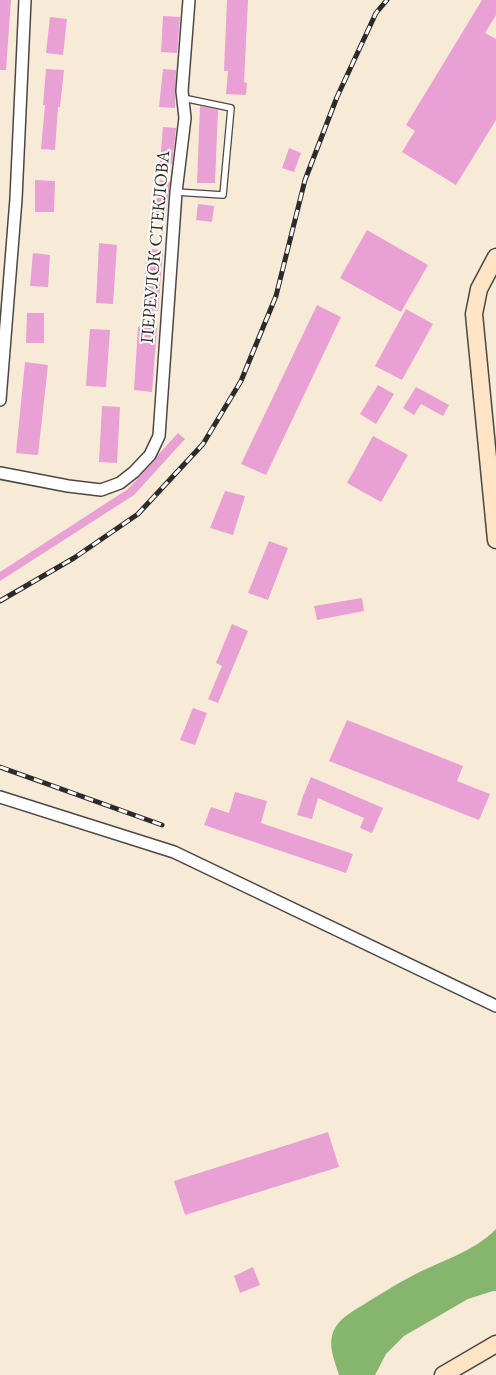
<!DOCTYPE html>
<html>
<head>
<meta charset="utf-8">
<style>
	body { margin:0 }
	canvas { display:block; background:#f7ead6 }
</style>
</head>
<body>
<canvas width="496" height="1375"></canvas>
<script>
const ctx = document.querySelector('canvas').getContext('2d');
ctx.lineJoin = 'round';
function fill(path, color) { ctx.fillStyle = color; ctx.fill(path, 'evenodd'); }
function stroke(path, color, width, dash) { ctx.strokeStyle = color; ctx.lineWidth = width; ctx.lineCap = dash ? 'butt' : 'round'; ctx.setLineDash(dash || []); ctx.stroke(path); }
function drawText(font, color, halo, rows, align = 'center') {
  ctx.font = font + ' "EB Garamond",serif'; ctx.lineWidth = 4; ctx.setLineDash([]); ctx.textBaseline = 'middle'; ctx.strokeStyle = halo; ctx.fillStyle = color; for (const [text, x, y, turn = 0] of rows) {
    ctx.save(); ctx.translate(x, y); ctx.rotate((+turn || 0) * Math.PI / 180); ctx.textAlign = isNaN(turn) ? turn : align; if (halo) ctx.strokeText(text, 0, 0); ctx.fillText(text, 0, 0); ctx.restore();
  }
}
fill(new Path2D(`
	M496,1229V1291H493L468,1299L404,1336L386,1354L375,1375H339C335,1361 327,1345 334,1330C339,1318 355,1310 366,1303C381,1294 396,1284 412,1276C440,1261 474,1252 496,1229Z`), '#86b66e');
fill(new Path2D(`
	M0,0H11L6,70H0Z
	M227,0H248L244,82L247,83L246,95L226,94L228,71H224Z
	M482,0H496V15L485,33L496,39V120L456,185L402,152L415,131L406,125Z
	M163,16L180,17L177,53L161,52Z
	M50,17L67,19L63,55L46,53Z
	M46,69L64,70L60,107H58L55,150L41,149L45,105H43Z
	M163,69L176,70L175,108L159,107Z
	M200,106L218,110L215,183H197Z
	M163,127L176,128L172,164L160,163Z
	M289,148L301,153L294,172L282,168Z
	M35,180L55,181L54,212H35Z
	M160,180L170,182L165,222L153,220Z
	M198,204L214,206L212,222L196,220Z
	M367,230L428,265L401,312L340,278Z
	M99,243L117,245L113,304L96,303Z
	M147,249L163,250L158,311L142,310Z
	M33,253L50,255L48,287L30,286Z
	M317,305L341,317L266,475L241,464Z
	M406,309L433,324L402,380L375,366Z
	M27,313H44V343H26Z
	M138,327L157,328L152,392L134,390Z
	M90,329L110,330L106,387L86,386Z
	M25,362L48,365L38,455L16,453Z
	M378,385L394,394L376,424L360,414Z
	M416,387L449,405L443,416L421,404L414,415L403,408Z
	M102,406L120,407L117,463L99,462Z
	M178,433L185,439L134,495L0,581V572L128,489L155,460L158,455Z
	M373,436L408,455L381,502L347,483Z
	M225,491L245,496L233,535L210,528Z
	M269,541L288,548L268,600L248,593Z
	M362,598L364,611L317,620L314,606Z
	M232,624L248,631L218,703L208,699L222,666L216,663Z
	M193,708L207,713L195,745L180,740Z
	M347,720L463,766L457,781L490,794L479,820L329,761Z
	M311,777L383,808L372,833L360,828L364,818L318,798L312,819L297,815L303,796Z
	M235,792L267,801L261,823L353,854L346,873L204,825L211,807L229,813Z
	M328,1132L339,1167L185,1215L174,1181Z
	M253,1267L260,1285L240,1293L234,1276Z`), '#e9a0d4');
const service = new Path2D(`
	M176,192L223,195L231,108L183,98`);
const minor = new Path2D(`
	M0,400L16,199L25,0
	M0,473L68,486L101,490L120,483L134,472L150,455L159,436L176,192L185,118L182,91L189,0
	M0,797L174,852L496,1006`);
const secondary = new Path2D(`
	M496,257L479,289L474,314L496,540
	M443,1375L496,1344`);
stroke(service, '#4a4845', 8);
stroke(minor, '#4a4845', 14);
stroke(secondary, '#4a4845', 19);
stroke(service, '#fff', 5.5);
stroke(minor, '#fff', 11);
stroke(secondary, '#ffe4c6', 16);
const rail = new Path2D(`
	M0,601L74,558L138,514L203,444L241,381L276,296L305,180L337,97L376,13L387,0
	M0,767L162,825`);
stroke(rail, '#2b2b2b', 5);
stroke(rail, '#fdfcf7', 3, [9]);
drawText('18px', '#2b2b2b', '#fdfcf7', [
	["ПЕРЕУЛОК СТЕКЛОВА",156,247,-85]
]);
</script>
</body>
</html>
